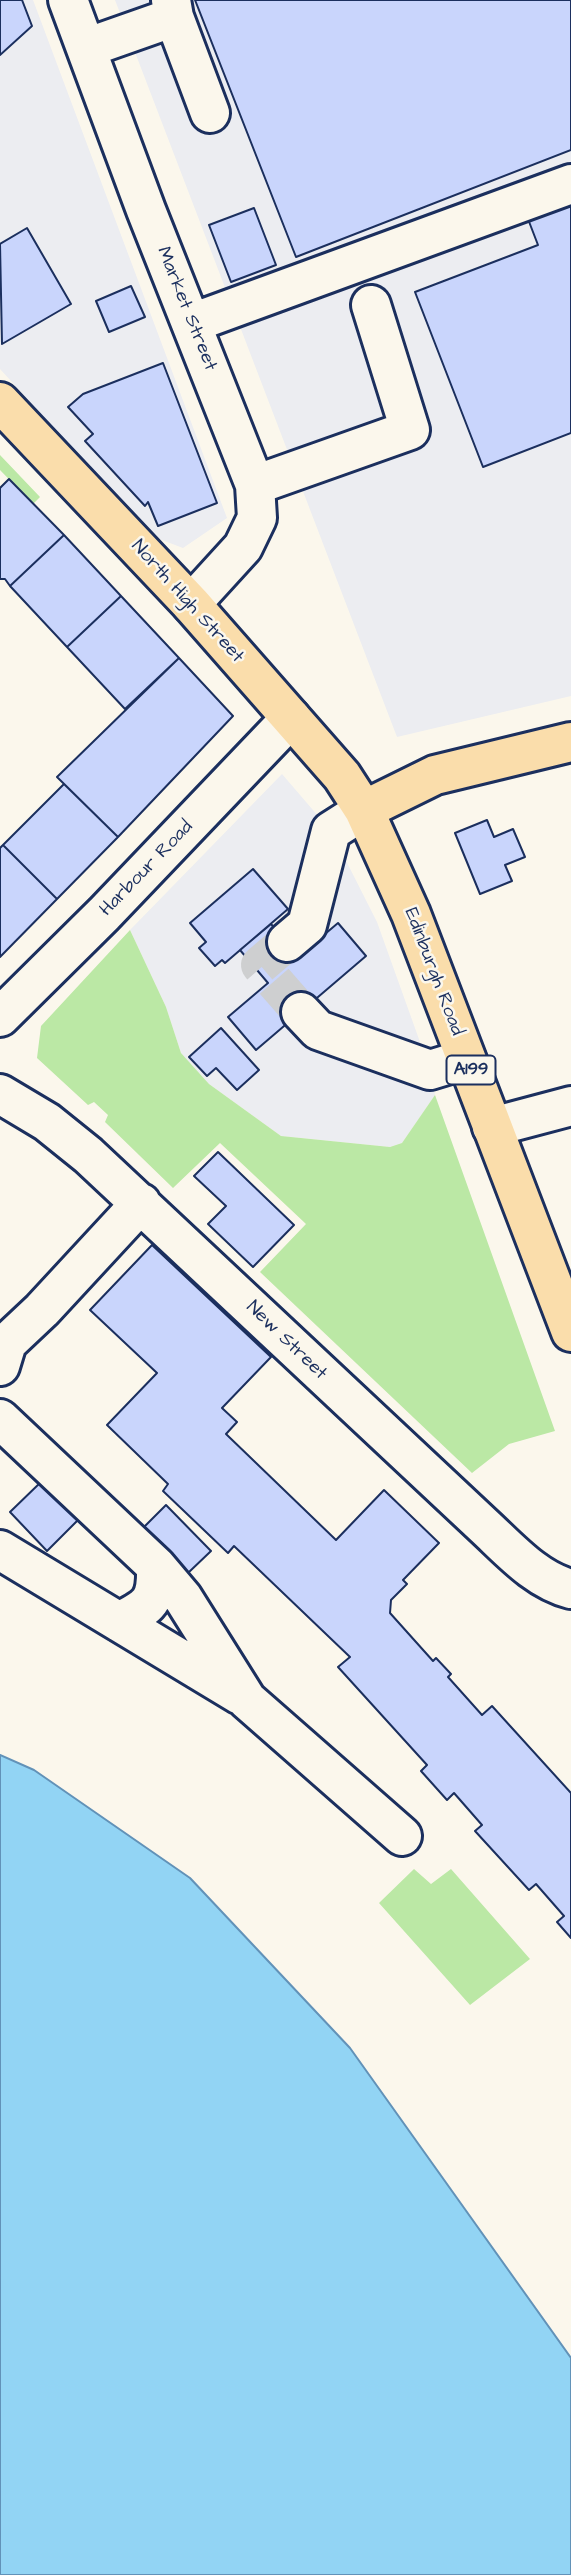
<!DOCTYPE html>
<html>
<head>
<meta charset="utf-8">
<style>
	body { margin:0 }
	canvas { display:block; background:#fbf7ec }
</style>
</head>
<body>
<canvas width="571" height="2575"></canvas>
<script>
const ctx = document.querySelector('canvas').getContext('2d');
ctx.lineJoin = 'round';
function fill(path, color) { ctx.fillStyle = color; ctx.fill(path, 'evenodd'); }
function stroke(path, color, width, dash) { ctx.strokeStyle = color; ctx.lineWidth = width; ctx.lineCap = dash ? 'butt' : 'round'; ctx.setLineDash(dash || []); ctx.stroke(path); }
function drawText(font, color, halo, rows, align = 'center') {
  ctx.font = font + ' "Architects Daughter",sans-serif'; ctx.lineWidth = 5; ctx.setLineDash([]); ctx.textBaseline = 'middle'; ctx.strokeStyle = halo; ctx.fillStyle = color; for (const [text, x, y, turn = 0] of rows) {
    ctx.save(); ctx.translate(x, y); ctx.rotate((+turn || 0) * Math.PI / 180); ctx.textAlign = isNaN(turn) ? turn : align; if (halo) ctx.strokeText(text, 0, 0); ctx.fillText(text, 0, 0); ctx.restore();
  }
}
fill(new Path2D(`
	M0,0H33L227,518L183,548L154,537L0,369Z
	M115,0H571V696L397,737Z
	M282,774L331,831L377,922L430,1070L435,1095L402,1143L390,1147L281,1136L209,1084L181,1053L166,1007L130,930Z`), '#ecedf1');
fill(new Path2D(`
	M0,455L40,497L33,504L0,470Z
	M130,930L166,1007L181,1053L209,1084L281,1136L390,1147L402,1143L435,1095L555,1431L509,1444L472,1473L260,1272L306,1224L220,1143L173,1188L105,1122L108,1115L94,1102L88,1105L37,1058L41,1026Z
	M414,1869L431,1884L451,1869L530,1959L470,2005L379,1903Z`), '#bbe8a5');
const water = new Path2D(`
	M0,1755L34,1770L190,1878L350,2048L571,2358V2575H0Z`);
fill(water, '#92d4f4');
stroke(water, '#6292b8', 2);
const building = new Path2D(`
	M0,0H22L32,26L0,55Z
	M195,0H571V150L296,257Z
	M571,203V433L483,467L415,292L538,245L528,219Z
	M254,208L276,265L231,282L209,225Z
	M27,228L71,304L2,344L0,244Z
	M131,286L145,317L109,332L96,301Z
	M163,363L217,503L158,526L148,502L145,506L85,441L93,434L68,407L83,394Z
	M9,479L64,535L10,586L5,579H0V488Z
	M64,535L121,596L67,647L10,586Z
	M121,596L179,658L125,709L67,647Z
	M179,658L233,716L118,837L57,777Z
	M64,784L118,837L57,899L3,845Z
	M487,820L494,837L513,829L525,857L505,865L512,881L480,894L455,833Z
	M3,845L57,899L0,957V848Z
	M253,869L288,909L225,963L222,960L215,966L199,948L206,942L190,923Z
	M338,923L366,956L256,1050L228,1017L268,983L240,950L271,924L299,956Z
	M221,1028L259,1070L237,1090L216,1068L207,1076L189,1057Z
	M218,1152L294,1225L253,1267L208,1224L226,1206L194,1176Z
	M152,1245L271,1357L222,1408L237,1422L226,1434L336,1540L384,1490L439,1543L403,1580L407,1584L391,1600L390,1613L433,1661L436,1658L451,1674L448,1677L482,1715L492,1706L571,1793V1938L557,1922L564,1916L536,1884L529,1890L475,1831L482,1825L454,1793L447,1800L421,1771L427,1765L338,1667L350,1657L234,1546L228,1553L163,1491L168,1484L107,1425L157,1373L90,1310Z
	M42,1481L79,1519L47,1551L10,1512Z
	M166,1505L211,1551L188,1573L144,1527Z`);
fill(building, '#c9d5fc');
stroke(building, '#1b2f5e', 2);
stroke(new Path2D(`
	M287,942L260,965L301,1012`), '#cecfd0', 38, [38, 19]);
const minor = new Path2D(`
	M68,0L146,210L255,485L257,518L243,547L191,604
	M174,17L210,113
	M86,48L174,17L171,0
	M192,323L571,184
	M255,485L410,430L371,305
	M287,942L307,925L331,831L364,810
	M301,1012L318,1030L430,1070L466,1059
	M0,1017L104,914L291,718
	M0,1094L47,1122L88,1155L484,1526C510,1550 536,1580 571,1589
	M492,1127L571,1106
	M0,1366L7,1343L42,1310L141,1203
	M0,1419L156,1566L183,1598L247,1700L402,1836
	M0,1550L240,1695
	M119,1622C150,1606 157,1602 156,1566`);
const major = new Path2D(`
	M0,402L191,604L342,776L364,810L411,914L571,1332
	M364,810L435,775L571,742`);
stroke(minor, '#1b2f5e', 44);
stroke(major, '#1b2f5e', 44);
stroke(minor, '#fbf7ec', 38);
stroke(major, '#faddab', 38);
for (const [x, y, w] of [
	[471,1070,49]
]) { const box = new Path2D(); box.roundRect(x - w / 2, y - 14.5, w, 29, 5); ctx.fillStyle = '#fbf7ec'; ctx.fill(box); stroke(box, '#1b2f5e', 2); }
drawText('bold 18px', '#1b2f5e', null, [
	["A199",471,1070]
]);
drawText('19px', '#1b2f5e', '#fbf7ec', [
	["Market Street",186,309,68],
	["North High Street",187,602,48],
	["Harbour Road",147,869,-46],
	["Edinburgh Road",433,972,69],
	["New Street",286,1341,44]
]);
</script>
</body>
</html>
